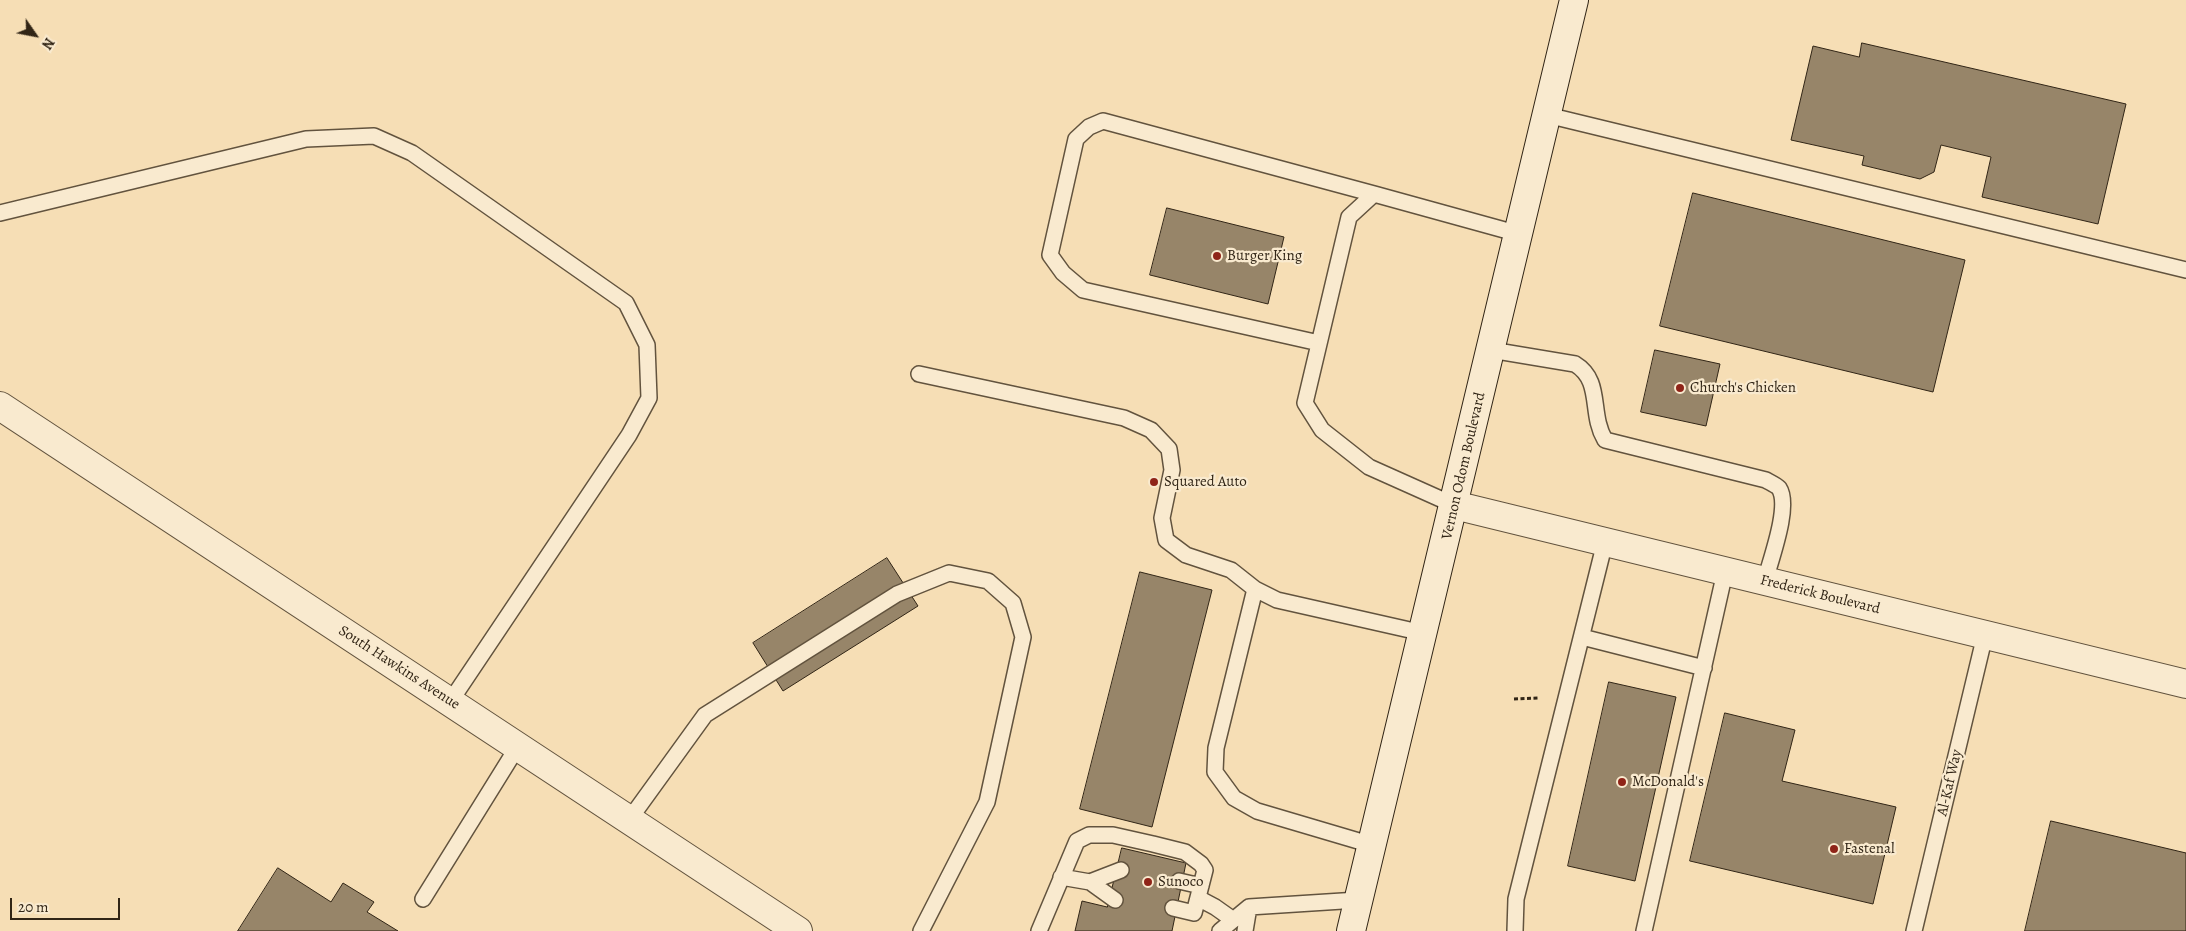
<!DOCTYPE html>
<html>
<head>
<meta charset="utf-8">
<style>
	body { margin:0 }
	#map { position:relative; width:2186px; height:931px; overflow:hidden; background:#f6deb5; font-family:Alegreya,serif }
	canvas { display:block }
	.north { position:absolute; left:10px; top:10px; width:50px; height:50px; -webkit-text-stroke:4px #f9eacf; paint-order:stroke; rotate:123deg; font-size:14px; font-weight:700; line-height:20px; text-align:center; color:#312516 }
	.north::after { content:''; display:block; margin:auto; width:18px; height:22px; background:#312516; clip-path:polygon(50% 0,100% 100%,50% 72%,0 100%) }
	.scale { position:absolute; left:10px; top:898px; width:110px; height:22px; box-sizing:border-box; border:2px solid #312516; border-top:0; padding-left:6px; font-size:15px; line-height:18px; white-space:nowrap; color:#312516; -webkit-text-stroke:4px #f9eacf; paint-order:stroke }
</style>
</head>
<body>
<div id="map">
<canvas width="2186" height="931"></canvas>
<div class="north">N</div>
<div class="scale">20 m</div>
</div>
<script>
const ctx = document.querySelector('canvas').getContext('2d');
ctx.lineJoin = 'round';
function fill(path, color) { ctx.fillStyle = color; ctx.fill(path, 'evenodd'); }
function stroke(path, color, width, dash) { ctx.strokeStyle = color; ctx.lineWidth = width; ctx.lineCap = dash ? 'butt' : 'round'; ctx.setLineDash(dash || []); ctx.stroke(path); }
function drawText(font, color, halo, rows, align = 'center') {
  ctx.font = font + ' Alegreya,serif'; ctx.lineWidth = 4.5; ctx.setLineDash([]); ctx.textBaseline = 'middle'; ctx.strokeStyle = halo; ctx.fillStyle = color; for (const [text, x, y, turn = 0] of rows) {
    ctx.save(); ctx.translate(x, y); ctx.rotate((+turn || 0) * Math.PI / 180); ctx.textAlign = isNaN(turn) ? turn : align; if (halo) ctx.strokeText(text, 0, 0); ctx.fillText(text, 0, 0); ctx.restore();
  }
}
const building = new Path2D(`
	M1862,43L2126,104L2098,224L1982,197L1991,157L1941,145L1934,172L1920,179L1862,165L1864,156L1791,140L1813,46L1859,57Z
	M1693,193L1965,260L1933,392L1660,326Z
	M1167,208L1284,237L1268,304L1150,275Z
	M1655,350L1720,364L1706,426L1641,412Z
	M887,558L918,606L783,691L753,643Z
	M1140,572L1212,590L1152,827L1080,809Z
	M1609,682L1676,697L1635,881L1568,866Z
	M1725,713L1795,730L1782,781L1896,807L1873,904L1690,861Z
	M2051,821L2186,853V931H2025Z
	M1122,848L1186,863L1172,931H1075L1082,901L1107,907Z
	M278,868L331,902L343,883L374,902L367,912L398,931H238Z`);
fill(building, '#978569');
stroke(building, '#312516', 1);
const service = new Path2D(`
	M1547,115L2186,270
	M0,213L306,139L374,136L412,153L626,303L647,345L649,398L629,435L450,702
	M1319,343L1083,290L1063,273L1050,255L1076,139L1089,127L1103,121L1374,194
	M1491,350L1575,364C1603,381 1589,413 1605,440L1766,480C1769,482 1776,485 1779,488C1791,506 1770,561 1765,581
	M919,374L1124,418L1151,430L1169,449L1172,470L1162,518L1166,540L1186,555L1231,570L1255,589L1277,600L1423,633
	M1454,505L1369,467L1322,430L1305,403L1349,217L1374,194L1519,234
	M1255,589L1216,748L1215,772L1234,798L1257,811L1372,845
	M1582,637L1704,668
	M629,820L705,715L897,594L949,573L988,581L1013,603L1023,637L987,802L921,931
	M1061,877L1090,882
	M1179,881L1201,886
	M1198,898L1215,907L1232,919
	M423,899L518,746
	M1115,900L1090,882L1121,870
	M1039,931L1077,841L1089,835H1113L1153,844L1185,852L1201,864L1205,870L1194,913L1173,908
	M1220,931L1249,907L1358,900
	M1245,931L1249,907
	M1515,931L1516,899L1605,542
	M1644,931L1725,572
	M1914,931L1985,635`);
const tertiary = new Path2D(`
	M0,406L798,931
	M1454,505L2186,684`);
const secondary = new Path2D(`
	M1351,931L1574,0`);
stroke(service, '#62533e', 18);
stroke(tertiary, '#62533e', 30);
stroke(secondary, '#312516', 30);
stroke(new Path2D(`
	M1514,699L1538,698`), '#312516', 3, [4, 2.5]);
stroke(service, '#f9eacf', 15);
stroke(tertiary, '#f9eacf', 28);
stroke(secondary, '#f9eacf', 28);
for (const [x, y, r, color] of [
	[1217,256,5,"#8f2418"],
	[1680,388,5,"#8f2418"],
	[1154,482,5,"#8f2418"],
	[1622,782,5,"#8f2418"],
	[1834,849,5,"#8f2418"],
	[1148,882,5,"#8f2418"]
]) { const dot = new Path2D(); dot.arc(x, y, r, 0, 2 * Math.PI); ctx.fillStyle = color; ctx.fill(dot); stroke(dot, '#f9eacf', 2); }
drawText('15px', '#312516', '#f9eacf', [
	["Burger King",1227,256],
	["Church's Chicken",1690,388],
	["Squared Auto",1164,482],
	["McDonald's",1632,782],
	["Fastenal",1844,849],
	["Sunoco",1158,882]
], 'left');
drawText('15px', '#312516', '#f9eacf', [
	["Vernon Odom Boulevard",1464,466,-77],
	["Frederick Boulevard",1820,595,14],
	["South Hawkins Avenue",399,668,33],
	["Al-Kaf Way",1950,783,-77]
]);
</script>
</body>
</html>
